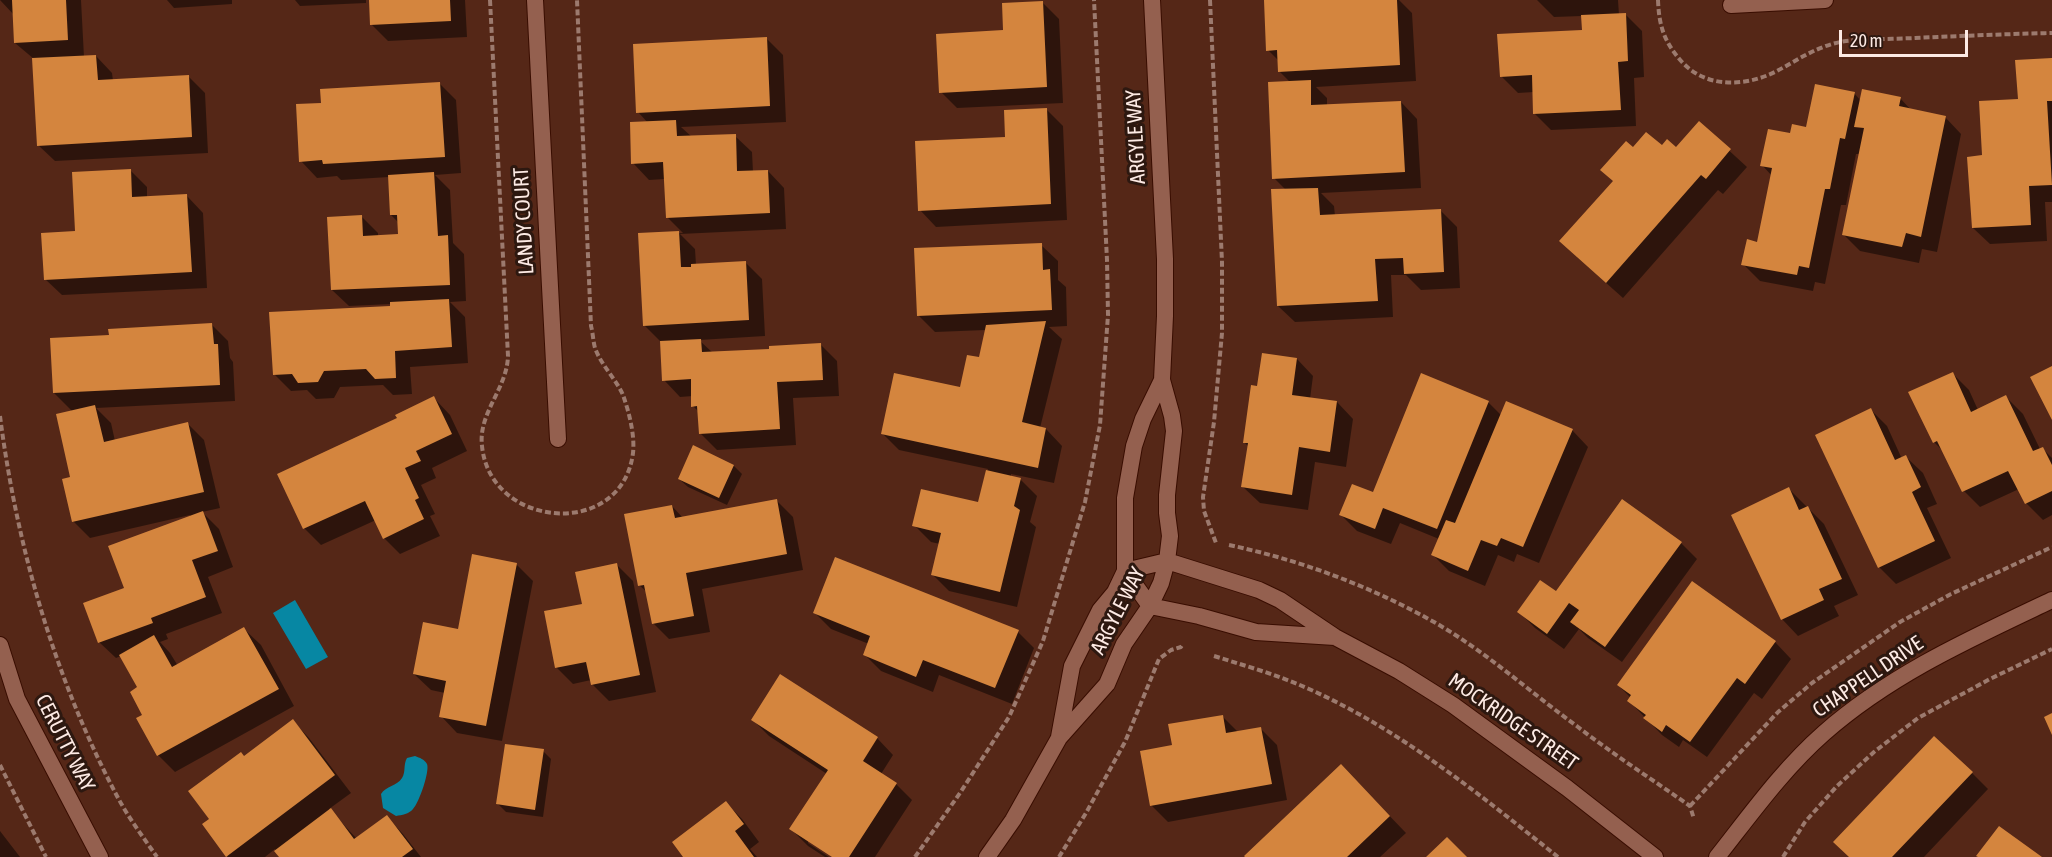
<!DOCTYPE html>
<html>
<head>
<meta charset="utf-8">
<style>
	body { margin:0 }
	#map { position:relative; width:2052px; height:857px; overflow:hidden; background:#552717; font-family:"Asap Condensed",sans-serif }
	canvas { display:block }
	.scale { position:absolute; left:1839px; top:30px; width:129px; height:27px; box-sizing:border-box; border:3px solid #fdeae4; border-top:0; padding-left:8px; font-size:18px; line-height:21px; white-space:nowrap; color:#fdeae4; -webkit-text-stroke:4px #2d1810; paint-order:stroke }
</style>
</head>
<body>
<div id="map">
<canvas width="2052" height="857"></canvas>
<div class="scale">20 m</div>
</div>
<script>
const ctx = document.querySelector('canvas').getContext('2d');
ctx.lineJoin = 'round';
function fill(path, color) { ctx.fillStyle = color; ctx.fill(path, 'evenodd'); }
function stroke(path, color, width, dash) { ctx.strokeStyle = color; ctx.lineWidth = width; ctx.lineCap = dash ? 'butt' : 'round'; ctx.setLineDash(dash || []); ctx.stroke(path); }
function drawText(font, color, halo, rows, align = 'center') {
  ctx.font = font + ' "Asap Condensed",sans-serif'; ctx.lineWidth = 6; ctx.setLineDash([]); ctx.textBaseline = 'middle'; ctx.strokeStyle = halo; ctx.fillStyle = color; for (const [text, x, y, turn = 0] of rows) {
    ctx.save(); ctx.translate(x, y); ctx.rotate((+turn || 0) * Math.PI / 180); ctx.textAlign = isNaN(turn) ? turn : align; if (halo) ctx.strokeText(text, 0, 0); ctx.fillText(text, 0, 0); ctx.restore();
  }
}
fill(new Path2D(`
	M295,600L328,657L306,669L273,613Z
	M415,756C420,758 424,759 427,764C430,771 419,803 413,809C409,814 402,815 396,816L383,808L381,794C386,786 397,786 402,778C406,772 403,765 407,758Z`), '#0787a3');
fill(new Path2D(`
	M0,0H81L84,57L96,56L112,73L113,81L189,77L205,93L208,153L55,161L38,145L34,59L15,43L14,15Z
	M167,0H232V4L174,8Z
	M295,0H366V3L300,6Z
	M370,0H465L467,37L388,41L372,25Z
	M1265,0H1399L1412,13L1416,81L1316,87L1327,98V105L1401,102L1417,119L1421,188L1321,193L1334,206L1335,216L1441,211L1457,227L1460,288L1421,290L1406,275H1391L1393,317L1295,322L1278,306L1286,190L1274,178L1290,82L1279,71V61L1268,50Z
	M1537,0H1618L1619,15L1625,14L1642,31L1644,77L1634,78L1636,126L1551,130L1534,113V92L1518,93L1501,76L1583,32L1582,16L1554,17Z
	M1042,2L1059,19L1063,103L957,108L941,92L1005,32Z
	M766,38L783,55L786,122L681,127L692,137L735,136L752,152L753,172L768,171L784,188L786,229L680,234L695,249L696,265L745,262L762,279L765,336L699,340L713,353L770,351L821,345L837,361L839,396L793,398L796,445L717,450L700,433L699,412L693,406V396L680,397L664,380L661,342L644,325L640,235L683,233L667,217L665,179L649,180L633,163L648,123L638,112Z
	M2052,59V202H2045L2047,241L1990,244L1973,228L1984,156L2019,101Z
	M440,84L456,100L461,173L435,175L450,190L453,243L464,254L466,301L450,302L465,317L468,363L410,367L412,394L393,395L383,385L340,387L334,398L316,399L307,390L291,391L274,374L391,307V304L349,306L332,290L361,216L378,233V236L399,235L398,222L391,215L389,177L341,180L337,176L317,178L301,161L323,104Z
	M1854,93L1861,101L1900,98L1912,111L1945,117L1961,134L1937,252L1922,249L1919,263L1860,251L1844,235L1860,154H1856L1846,205H1841L1825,284L1815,282L1813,291L1760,281L1743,264L1759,243L1772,176L1762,165L1791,135L1807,129Z
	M1046,109L1063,126L1067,220L936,227L920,210L1006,138Z
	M1699,123L1747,167L1723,194L1718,190L1623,298L1577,257L1614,182L1633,149L1662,147L1676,149Z
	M130,170L147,187V198L187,196L203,213L207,288L62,295L45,279L77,233Z
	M1041,245L1058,261V280L1066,287L1067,326L1049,327L1062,339L1040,428L1046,429L1062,446L1054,483L1011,474V477L1020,479L1037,496L1030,522L1036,527L1017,607L949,591L933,575L940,544L931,542L914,525L980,504L988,469L899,450L883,434L961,389L980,359L986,330L935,332L918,315Z
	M212,325L228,341L230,358L233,362L235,401L96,408L111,423L115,441L188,424L204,440L220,508L202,512L219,529L233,567L208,577L222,613L166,634L168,639L160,642L170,653L178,666L244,629L261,645L294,706L175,772L158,755L144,716L139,688L121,656L116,658L99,642L126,589L190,517V515L90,538L73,521V412L54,393L110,337Z
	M1297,359L1313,376L1310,399L1337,402L1353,419L1346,467L1315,462L1308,510L1260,503L1243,487L1249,447L1244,442L1259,387Z
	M1952,373L1969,390L1978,410L2006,397L2023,414L2040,449L2042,448L2052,458V515L2043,520L2026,503L2019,489L1980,507L1964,491L1945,453L1934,442Z
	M434,398L450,415L467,451L432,468L436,478L421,485L435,514L430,516L440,536L400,554L384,538L376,520L321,545L304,528L399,418Z
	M1488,402L1502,416L1572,430L1588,447L1539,563L1517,554L1514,562L1498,555L1485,586L1449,571L1433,555L1439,539L1400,523L1391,544L1357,531L1341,515L1374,494Z
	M1871,410L1887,426L1902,459L1906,457L1923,473L1937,504L1927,508L1951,558L1896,584L1879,567Z
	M734,466L742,474L727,505L688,487L679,479Z
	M1789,489L1824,524L1858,595L1834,606L1839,616L1798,636L1782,619Z
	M777,501L793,517L803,570L702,589L710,632L669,639L653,623L648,593L639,585L672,506L683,518Z
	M1681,543L1697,559L1622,662L1588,638L1579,629L1564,649L1535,628L1519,612L1556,593Z
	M517,565L533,581L502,741L457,733L441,716L445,693L431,690L414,674L459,631Z
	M617,565L633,581L656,692L609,701L592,684L591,680L573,684L557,668L583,605Z
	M815,613L1018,632L1034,648L1012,704L939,675L933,692L881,671L865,655L869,644L831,629Z
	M1775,642L1791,659L1762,699L1754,693L1707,757L1683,740L1679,747L1662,735L1629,701L1631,698L1618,685Z
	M1222,716L1238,732L1261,729L1277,745L1287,800L1168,822L1151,805L1174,746Z
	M753,720L877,738L893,755L881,774L896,784L912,800L875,857H835L808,840V843L829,857H825L808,846L791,829L827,774L769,736Z
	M293,721L309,738L351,793L329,809L357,839L387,817L403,834L421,857H280L275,849L265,857H228L204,824L211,819L245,757Z
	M543,751L551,759L543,817L506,812L498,804Z
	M1972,773L1988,789L1924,857H1850Z
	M1357,782L1406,833L1380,857H1248Z
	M726,803L742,819L759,842L750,849L757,857H685Z
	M0,831L20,857H0Z`), '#0007');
fill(new Path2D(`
	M12,0H66L68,40L14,43Z
	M369,0H450L451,21L370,25Z
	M1264,0H1397L1400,65L1278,72L1277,50L1266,51Z
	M1043,1L1047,87L939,93L936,34L1003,30L1002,3Z
	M1626,13L1628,61L1618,62L1621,110L1533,114L1532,75L1500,77L1497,34L1582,30L1581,15Z
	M767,37L770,106L636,113L633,44Z
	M96,55L98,80L189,75L192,137L37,146L32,58Z
	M2052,58V101H2047L2052,185L2029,186L2031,225L1972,228L1967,157L1982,155L1979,101L2018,99L2015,60Z
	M1311,80V105L1401,101L1405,172L1272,179L1268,82Z
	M440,82L445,157L323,164L322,160L299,162L296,104L321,103L320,89Z
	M1815,84L1855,92L1845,139L1840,138L1830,189H1825L1809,268L1799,266L1797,275L1741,265L1747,239L1757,242L1772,168L1760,166L1768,129L1790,133L1792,124L1806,127Z
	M1862,89L1901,97L1899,106L1946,116L1921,237L1906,233L1902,247L1842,235L1864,128L1854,127Z
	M1047,108L1051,204L918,211L915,141L1005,137L1004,110Z
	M676,120L677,136L736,134L737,171L768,170L770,213L666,218L663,162L631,164L630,122Z
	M1699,121L1731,149L1706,179L1701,175L1606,283L1559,241L1613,181L1600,170L1626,141L1633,147L1646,132L1662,145L1667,139L1676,147Z
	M131,169L132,197L187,194L192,272L44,280L41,233L75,231L72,172Z
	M434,172L438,236L448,235L450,285L331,290L327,217L362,215L363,236L398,234L397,215H390L388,175Z
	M1318,188L1320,215L1441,209L1444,272L1404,274L1403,258L1375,259L1378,301L1277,306L1271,189Z
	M679,231L681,267H691V264L746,261L749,320L643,326L638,233Z
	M1042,243L1043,270L1050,269L1052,310L917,316L914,248Z
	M449,299L452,347L395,351L396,378L375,379L366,369L324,371L318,382L298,383L292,374L273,375L269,312L390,306V302Z
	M1046,321L1022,422L1046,428L1038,468L881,434L894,373L960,387L967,355L979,357L986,325Z
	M212,323L214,344H218L220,385L53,393L50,338L109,335L108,329Z
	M701,339L702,352L769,349V346L821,343L823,380L777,382L780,429L699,434L697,406L691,407V379L662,381L660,341Z
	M1262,353L1297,358L1292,395L1337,401L1330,452L1299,447L1292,495L1241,487L1248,443H1243L1251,385L1257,386Z
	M2052,366V420L2030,377Z
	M1953,372L1971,412L2006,395L2033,451L2043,447L2052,465V491L2025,504L2008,471L1962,492L1937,441L1933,443L1908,392Z
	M1421,373L1489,401L1437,529L1383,508L1375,529L1339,515L1352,484L1373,492Z
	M434,396L452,434L416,451L421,461L405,468L419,498L415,500L424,519L383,539L365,501L303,529L277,474L397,418L395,415Z
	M1506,401L1573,429L1523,547L1501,538L1497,546L1481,540L1468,571L1431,555L1446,520L1455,523Z
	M95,405L104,442L188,422L204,492L72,522L62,479L70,477L56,414Z
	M1871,408L1895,460L1906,455L1921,487L1912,492L1935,541L1878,568L1815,435Z
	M693,445L734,465L719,498L678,479Z
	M986,470L1021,478L1014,506L1020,510L1000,592L931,575L941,533L912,526L921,489L978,502Z
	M1789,487L1799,510L1808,506L1842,579L1819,589L1824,600L1781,620L1731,515Z
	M777,499L787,554L686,573L694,616L652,624L644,585L638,586L624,514L672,505L675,518Z
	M1622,499L1682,542L1605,647L1570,622L1579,610L1569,603L1547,634L1517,612L1540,580L1556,591Z
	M203,511L218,551L192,560L206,597L151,618L153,623L98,643L83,603L124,588L108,546Z
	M472,554L517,563L486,726L439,717L446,681L413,674L423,622L458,629Z
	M835,557L1019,630L995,688L923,660L916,677L863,655L870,636L813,613Z
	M617,563L640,675L591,685L586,662L555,668L544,611L582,604L575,572Z
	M1692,581L1776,641L1745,684L1737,678L1690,742L1666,725L1662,732L1643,718L1646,715L1627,701L1631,695L1617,685Z
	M244,627L279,689L157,756L136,718L142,715L130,692L137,687L119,655L154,635L172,667Z
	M780,674L878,737L863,761L897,783L849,857H832L789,829L828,770L751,720Z
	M2052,713V735L2044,717Z
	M1223,715L1226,733L1261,727L1272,784L1150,806L1140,751L1172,745L1168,724Z
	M293,719L335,775L226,857L202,824L209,819L188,791L241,752L244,756Z
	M1934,736L1973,772L1892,857H1849L1833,842Z
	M505,744L544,749L535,810L496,804Z
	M1341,764L1390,816L1347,857H1245L1244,856Z
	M726,801L744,824L735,831L754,857H683L672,842Z
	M331,808L354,839L387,815L413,849L402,857H279L274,851Z
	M1999,826L2042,857H1978L1976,856Z
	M1447,837L1467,857H1426Z`), '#d4853e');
const minor = new Path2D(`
	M535,0L558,439
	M1731,5L1825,0
	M1335,637L1256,632L1199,616L1150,606L1125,571L1167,561L1259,590L1280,600L1335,637L1399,671L1453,705L1567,788L1655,857
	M0,645L17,699L100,857
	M1059,737L1072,666L1100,610L1115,592L1125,571V498L1134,446L1143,419L1162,380
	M987,857L1013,820L1059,738L1107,684L1124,644L1150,606L1161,583L1167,561L1170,536L1167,513V495L1174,431L1172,416L1162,380L1165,316V259L1152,0
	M1717,857C1751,814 1783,769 1824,733C1891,674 1972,638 2052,600`);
stroke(minor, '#390d00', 18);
stroke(new Path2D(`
	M490,0L508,356C507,389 478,413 482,446C490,529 622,540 633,453C635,435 629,412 623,395C616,379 601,365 595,348C593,341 593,333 591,326L577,0
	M1210,0L1222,262V333L1214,422L1203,497L1204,511L1216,543
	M1658,0C1659,26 1664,42 1682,62C1706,88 1744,87 1775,72C1798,60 1818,45 1846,41C1868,39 1892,39 1915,38C1960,36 2006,34 2052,33
	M0,416C17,548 55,679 117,796C128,817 143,837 157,857
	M1229,545C1300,560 1370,586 1434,622C1485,651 1530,692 1578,727C1614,755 1653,780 1690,806L1694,819
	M1214,656C1246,666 1278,675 1309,689C1401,730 1480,795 1558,857
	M0,765L46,857
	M1690,806L1778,712L1812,683L1900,622L1951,594L2052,547
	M915,857L960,793L1009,717L1043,641L1085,502L1100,425L1108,315L1107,260L1094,0
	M1059,857L1086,813L1125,742L1159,659L1171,650L1181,647L1183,644
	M1783,857L1805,822L1837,786L1874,752L1918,718L1990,679L2052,649`), '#9c7a6e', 4, [6, 3]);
stroke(minor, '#94604f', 16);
drawText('21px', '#fdeae4', '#2d1810', [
	["ARGYLE WAY",1136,137,-93],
	["LANDY COURT",524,221,-93],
	["ARGYLE WAY",1118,611,-63],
	["CHAPPELL DRIVE",1868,677,-34],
	["MOCKRIDGE STREET",1513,722,35],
	["CERUTTY WAY",65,743,63]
]);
</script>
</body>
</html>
